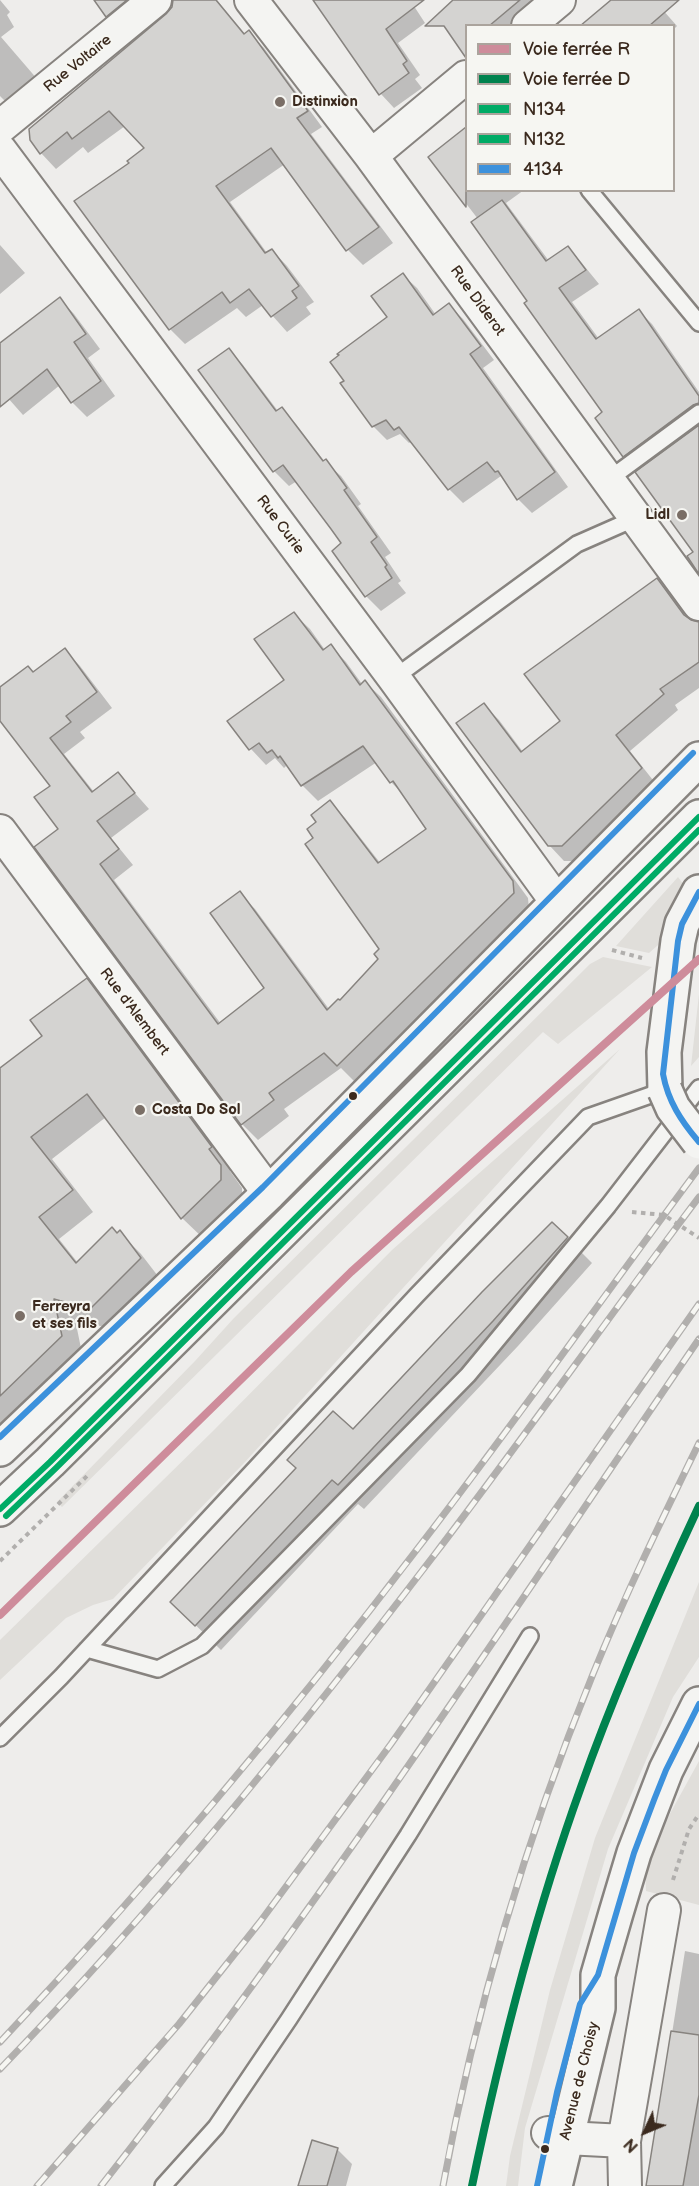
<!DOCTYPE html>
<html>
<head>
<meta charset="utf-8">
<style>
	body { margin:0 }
	#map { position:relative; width:699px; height:2186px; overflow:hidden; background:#eeedeb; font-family:"Balsamiq Sans",sans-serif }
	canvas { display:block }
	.legend { position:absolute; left:465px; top:24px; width:210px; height:168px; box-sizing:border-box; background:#f6f6f2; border:2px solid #aba49d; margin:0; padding:8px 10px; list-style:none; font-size:18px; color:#3b2a1e }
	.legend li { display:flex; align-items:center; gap:12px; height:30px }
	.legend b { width:30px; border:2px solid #aba49d }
	.north { position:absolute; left:615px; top:2102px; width:60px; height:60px; -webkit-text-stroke:4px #f6f6f2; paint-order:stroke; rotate:226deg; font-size:16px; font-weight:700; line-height:24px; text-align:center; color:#3b2a1e }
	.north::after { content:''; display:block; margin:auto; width:21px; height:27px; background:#3b2a1e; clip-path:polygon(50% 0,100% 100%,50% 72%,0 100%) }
</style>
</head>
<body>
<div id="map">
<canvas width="699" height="2186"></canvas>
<ul class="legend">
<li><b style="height:8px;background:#ce8c9b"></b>Voie ferrée R</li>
<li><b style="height:8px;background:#00824e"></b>Voie ferrée D</li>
<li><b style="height:8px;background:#00ab66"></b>N134</li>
<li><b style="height:8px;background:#00ab66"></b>N132</li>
<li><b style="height:8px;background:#3c91dc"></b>4134</li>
</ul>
<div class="north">N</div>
</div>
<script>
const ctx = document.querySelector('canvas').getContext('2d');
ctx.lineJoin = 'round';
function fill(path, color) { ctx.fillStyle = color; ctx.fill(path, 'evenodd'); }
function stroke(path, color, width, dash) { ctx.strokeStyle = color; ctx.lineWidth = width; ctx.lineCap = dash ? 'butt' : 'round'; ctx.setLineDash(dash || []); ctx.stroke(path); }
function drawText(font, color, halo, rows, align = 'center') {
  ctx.font = font + ' "Balsamiq Sans",sans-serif'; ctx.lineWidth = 4.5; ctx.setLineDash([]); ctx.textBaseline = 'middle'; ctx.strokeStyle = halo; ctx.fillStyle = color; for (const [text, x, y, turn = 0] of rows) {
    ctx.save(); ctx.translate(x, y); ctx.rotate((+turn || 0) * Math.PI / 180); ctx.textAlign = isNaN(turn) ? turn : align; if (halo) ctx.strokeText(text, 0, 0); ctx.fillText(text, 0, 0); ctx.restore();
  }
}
fill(new Path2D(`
	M678,877L684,885L671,913L666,938L649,953L616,946Z
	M603,957L652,967L558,1044L543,1032L62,1507L57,1502L195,1361L234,1318L590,964Z
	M699,994V1057L691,1066Z
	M620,1049L245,1462L113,1599L93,1605L66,1618L0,1680V1640L213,1431L392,1250Z
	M699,1582V1657L673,1697L608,1849L525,2128L518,2186H506L510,2156L550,1990L595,1838Z
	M699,1761V1905L646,1891L645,1859Z`), '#e0deda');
fill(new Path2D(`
	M0,0L10,12L7,15L14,27L1,37L38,80L9,105L0,96Z
	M96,0H141L121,30L107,16Z
	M188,0H217L246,35L248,32L264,48L322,127L311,134L393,243L363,265L348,250L285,164L230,202L267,253L272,250L287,266L314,302L306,307L311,314L287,332L263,305L246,317L237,308L185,344L170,329L131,163L147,148L125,126L88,153L83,147L56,169L41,153Z
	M315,0H410L425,23L398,43L420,75L415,79L422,88L394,108L381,94L355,60Z
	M455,0H551L520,26H466V53L462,49Z
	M615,0H654L677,26L674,29V26H585Z
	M466,129V190H524L506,203L549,261L568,248L581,262L599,284L572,302L599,339L639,311L652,324L699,392V571L694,551L640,471L624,456L604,413L530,301L478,219L430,157Z
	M0,245L25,273L0,294Z
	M403,275L417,288L436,315L449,305L463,319L494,360L483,368L568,487L532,513L518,499L501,476L463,503L449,489L412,441L409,443L400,434L387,440L373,426L389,318Z
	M60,299L74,314L100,349L88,358L115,396L87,417L72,402L60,385L23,415L0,389V345Z
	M229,350L243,365L278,411L281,409L296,424L325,462L341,476L361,504L358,506L391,553L385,557L401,581L398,583L406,593L381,611L366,596L343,544L297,481L289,486L274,471Z
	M657,580L673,595L696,627L699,638V688L675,705L678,710L630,751L656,784L577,861H564L549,845L484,705L499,720L523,752L563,721Z
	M294,614L310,629L325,650L331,646L346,662L362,684L365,682L381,697L528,898L529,909L354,1081L341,1068L284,1109L289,1116L258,1140L242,1124L36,847L60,829L52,786L0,718V689L33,674L65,650L80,666L112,708L80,732L85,738L64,754L94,792L118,774L149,809L111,838L133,865L114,880L221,1024L266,988L239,893L255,909L329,1009L340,1002L380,959L381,949L315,838L318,822L330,802L345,818L381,864L429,829L405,796L391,782L377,762L318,801L302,785L287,765L284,768L275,758L266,765L251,749L230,722L286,680Z
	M87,980L108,1001L233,1169L230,1171L242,1188V1202L204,1239L182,1218L106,1117L52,1159L93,1212L59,1239L78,1263L120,1233L141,1254L161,1280L111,1329L75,1319L83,1358L0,1439V1070L45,1037Z
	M567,1238L592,1263L518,1346L364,1509L358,1504L221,1650L172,1602L298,1468L354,1431Z
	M685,1951L699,1954V2186H648Z
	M337,2149L352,2164L346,2186H303Z`), '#0003');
const building = new Path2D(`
	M94,0H127L106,17Z
	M173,0H216L244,34L249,30L308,111L297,118L379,227L346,251L271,148L216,186L265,253L272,249L299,286L292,291L297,298L271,317L249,289L230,303L222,292L169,330L74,201L129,163L127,161L144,148L109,111L72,139L67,132L40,154L30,140L29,129L166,14L172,7Z
	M313,0H424L386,29L407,61L403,64L409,73L379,95Z
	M453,0H520L489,26H466V58L444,26H425Z
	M611,0H679L649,26H580Z
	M466,127V207L428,157Z
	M502,200L546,261L568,246L586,270L559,288L596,339L639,309L699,396V403L693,405L623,457L595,418L602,412L524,303L527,301L471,222Z
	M403,273L433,315L449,303L481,346L470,354L555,472L517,500L498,471L495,472L487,462L448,490L399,427L394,430L386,420L372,427L340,383L344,381L330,362L339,355L337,354L387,317L371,296Z
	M60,297L86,334L74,342L101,381L71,403L47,369L0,407V343Z
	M229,348L276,411L282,407L323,461L326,459L347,488L344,490L377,537L371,542L387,565L385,567L392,578L365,597L332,551L341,543L331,529L283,465L273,472L198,370Z
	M699,425V574L687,556L693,552L635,472Z
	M657,578L684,615L691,620L699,622V662L660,689L664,694L616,735L642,768L562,846H548L456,723L484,703L521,752L560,721L524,674Z
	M294,612L323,650L331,644L360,685L365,680L513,881L514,893L337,1066L324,1053L269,1093L274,1100L241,1125L34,847L58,829L34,797L50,786L0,721V687L28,666L33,672L65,648L97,692L66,716L71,722L50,738L92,792L118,772L135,793L97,821L119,849L100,864L218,1024L264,988L210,913L240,891L327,1010L338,999L340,1000L378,959L374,954L379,949L305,844L313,838L307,829L316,822L311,815L330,800L378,863L426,829L393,781L390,783L363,746L301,786L280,756L278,758L272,750L267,753L259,743L249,750L227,721L284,680L254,639Z
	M87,978L212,1147L209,1149L221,1165V1180L181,1219L87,1094L31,1137L73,1190L39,1217L76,1263L112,1227L117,1233L120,1230L141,1258L90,1309L54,1299L62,1336L0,1396V1068L42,1036L30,1020Z
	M552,1222L568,1237L493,1321L338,1485L332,1480L195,1626L170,1602L296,1468L287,1460L333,1411L353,1429L482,1292Z
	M671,2031L699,2035V2095L683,2186H646Z
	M312,2140L338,2148L327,2186H298Z`);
fill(building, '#d4d3d1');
stroke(building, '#87837f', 1.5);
const service = new Path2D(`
	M589,190L699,323
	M608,480L699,413
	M394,678L577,544L636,518
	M87,1649L158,1669L202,1646L468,1375L608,1206L699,1088
	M0,1738L61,1677L417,1295L588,1117L665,1090
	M163,2186L216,2127L289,2019L408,1835L530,1636`);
const minor = new Path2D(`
	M251,0L371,156L699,604
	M528,26L559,0
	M0,127L155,0
	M0,150L394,678L557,902
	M371,156L466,77
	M0,831L269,1193
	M548,2133L566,2138L624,2141
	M625,2186L624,2141L664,1910`);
const secondary = new Path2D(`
	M665,1090L664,1052L678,941L682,924L699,892
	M555,2186L598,2008V1975L616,1913L634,1853L666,1770L699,1704`);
const primary = new Path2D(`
	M0,1449L269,1193L699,759
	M0,1509L50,1462L699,817`);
stroke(service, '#87837f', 20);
stroke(minor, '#87837f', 36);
stroke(secondary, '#87837f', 38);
stroke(primary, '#87837f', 38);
stroke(new Path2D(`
	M612,950L642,958
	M632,1212L664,1215L699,1238
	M0,1561L87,1476
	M673,1880L689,1829L699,1814`), '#b1afad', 4, [4.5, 4.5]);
stroke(service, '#f4f4f2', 15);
stroke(minor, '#f4f4f2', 32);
stroke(secondary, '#f4f4f2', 33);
stroke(primary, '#f4f4f2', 33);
const rail = new Path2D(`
	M0,2042C148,1885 287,1720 418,1548C514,1424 605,1294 699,1168
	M0,2069C156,1908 299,1732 435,1554C525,1436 610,1315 699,1197
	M37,2186L179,2024L260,1922L391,1744L699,1304
	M101,2186C315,1914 504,1624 699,1339
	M443,2186C475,2011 526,1838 593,1674C625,1595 662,1519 699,1443`);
stroke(rail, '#b1afad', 7);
stroke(rail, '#f6f6f2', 4.5, [14]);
const secondaryBridge = new Path2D(`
	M665,1090L673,1108L699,1142`);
stroke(secondaryBridge, '#87837f', 38, []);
stroke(secondaryBridge, '#f4f4f2', 33);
stroke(new Path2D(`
	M0,1509L50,1462L699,817`), '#00ab66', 6);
stroke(new Path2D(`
	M6,1516L56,1468L699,830`), '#00ab66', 6);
stroke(new Path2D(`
	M699,892L682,924L678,941L663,1074C668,1101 681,1121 699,1142
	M537,2186L557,2092L580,2004L598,1975L634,1853L654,1800L666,1770L699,1704`), '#3c91dc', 6);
stroke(new Path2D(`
	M0,1437L263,1187L693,753`), '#3c91dc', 6);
stroke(new Path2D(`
	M0,1615L351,1272L699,959`), '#ce8c9b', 8);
stroke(new Path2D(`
	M472,2186C500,2051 534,1917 581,1787C615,1691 656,1598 699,1506`), '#00824e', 8);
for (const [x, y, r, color] of [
	[280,102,6,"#7a6e66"],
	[682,515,6,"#7a6e66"],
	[353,1096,5,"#3b2a1e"],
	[140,1110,6,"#7a6e66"],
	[20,1316,6,"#7a6e66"],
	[545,2149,5,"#3b2a1e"]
]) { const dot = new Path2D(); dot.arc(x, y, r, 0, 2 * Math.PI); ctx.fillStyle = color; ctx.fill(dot); stroke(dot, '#f6f6f2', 2); }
drawText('15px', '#3b2a1e', '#f6f6f2', [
	["Rue Voltaire",78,64,-39],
	["Rue Diderot",477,301,54],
	["Rue Curie",280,525,53],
	["Rue d'Alembert",134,1012,53],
	["Avenue de Choisy",580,2081,-76]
]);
drawText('bold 15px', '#3b2a1e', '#f6f6f2', [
	["Distinxion",292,102],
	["Lidl",670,515,"right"],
	["Costa Do Sol",152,1110],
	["Ferreyra",32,1307],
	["et ses fils",32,1324]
], 'left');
</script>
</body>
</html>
